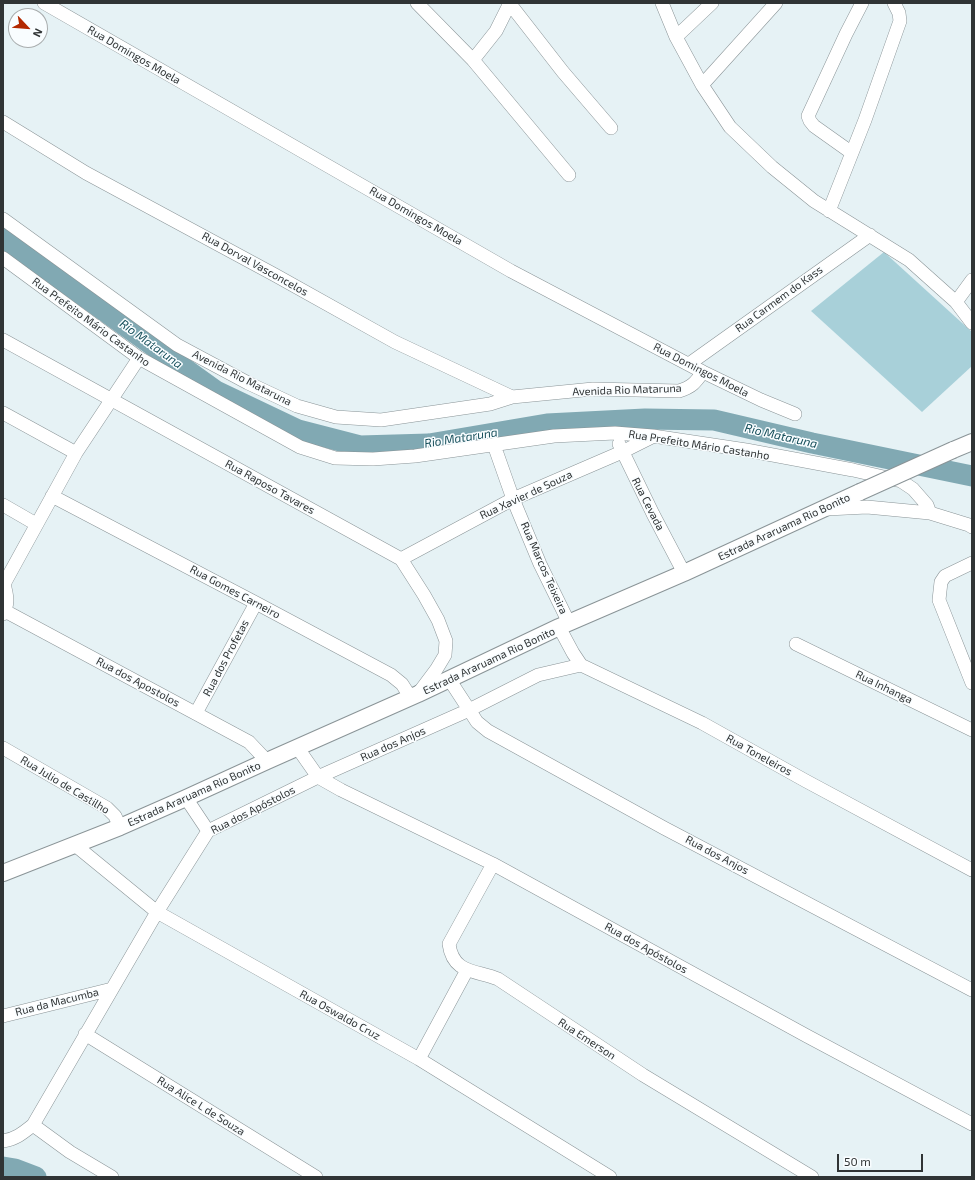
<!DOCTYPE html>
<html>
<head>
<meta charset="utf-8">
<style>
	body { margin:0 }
	#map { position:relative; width:975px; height:1180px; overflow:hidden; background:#e6f2f5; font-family:"Exo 2",sans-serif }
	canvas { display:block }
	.frame { position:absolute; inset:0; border:4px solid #303435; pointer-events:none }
	.north { position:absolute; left:8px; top:8px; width:40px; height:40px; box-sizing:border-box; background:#f9fdff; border:1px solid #a9adae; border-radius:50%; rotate:116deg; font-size:11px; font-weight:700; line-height:16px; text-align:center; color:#303435 }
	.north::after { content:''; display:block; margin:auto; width:14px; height:18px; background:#b32800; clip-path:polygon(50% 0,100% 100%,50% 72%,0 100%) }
	.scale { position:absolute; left:837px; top:1154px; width:86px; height:18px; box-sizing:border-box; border:2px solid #303435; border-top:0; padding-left:5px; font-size:12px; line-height:14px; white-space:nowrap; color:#303435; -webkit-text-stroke:3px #f9fdff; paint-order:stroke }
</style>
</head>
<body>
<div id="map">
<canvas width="975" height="1180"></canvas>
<div class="frame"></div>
<div class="north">N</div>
<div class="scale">50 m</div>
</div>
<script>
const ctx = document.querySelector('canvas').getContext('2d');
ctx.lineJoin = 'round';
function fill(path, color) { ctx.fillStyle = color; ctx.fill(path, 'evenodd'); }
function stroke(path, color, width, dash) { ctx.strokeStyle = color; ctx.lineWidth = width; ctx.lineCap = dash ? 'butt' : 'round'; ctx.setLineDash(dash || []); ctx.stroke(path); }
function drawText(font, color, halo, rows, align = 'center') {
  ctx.font = font + ' "Exo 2",sans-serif'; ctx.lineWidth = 3; ctx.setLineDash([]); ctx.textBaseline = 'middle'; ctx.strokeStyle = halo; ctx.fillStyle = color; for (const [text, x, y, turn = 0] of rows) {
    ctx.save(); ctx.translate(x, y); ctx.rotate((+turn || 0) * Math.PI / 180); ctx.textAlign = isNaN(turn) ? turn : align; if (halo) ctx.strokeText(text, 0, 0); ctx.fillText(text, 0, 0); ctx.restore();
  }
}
fill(new Path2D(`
	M884,252L972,332V366L922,412L811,311Z`), '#a8d0d9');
stroke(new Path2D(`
	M3,238L216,391L298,430L360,446L429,444L547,424L645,419L714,420L812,443L972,476
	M3,1167L15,1169L36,1177`), '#81a9b3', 21);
const minor = new Path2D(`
	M44,3L511,271L703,372L761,400L795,414
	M417,3L473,60
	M510,3L496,31L473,60L569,175
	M662,3L676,37L702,85L730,127L772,167L814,201L909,260L956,302L972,323
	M510,4L563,72L611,128
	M676,37L712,3
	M702,85L776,3
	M3,122L86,173L275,275L395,342L512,397
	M852,153L814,126L810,121L808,116L846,34L862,3
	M829,211L865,120L900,21L899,13L894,3
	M3,219L177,345L248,383L297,406L336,417L381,420L490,404L512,397L593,389L679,391C692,387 695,383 703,372
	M3,258L139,358L300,447L335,458L373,459L415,456L554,436L615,433L653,436L746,450L853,470L901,481L913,489L927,505L930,513
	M956,302L972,280
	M3,340L401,559L424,595L438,620L446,641L445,655L436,670L418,694
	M689,364L870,235
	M3,413L76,453
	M619,444L653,514L684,573
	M494,445L513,499L540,564L569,623
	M52,496L256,603L391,675L402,684L411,698
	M3,505L36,524
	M827,509L867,507L930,513L969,525L972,527
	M401,559L513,499L622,452L652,437
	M972,563L945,576L941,582L939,600L972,683
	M5,611L249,742L267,761
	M3,614C9,604 7,595 4,584L76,453L139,358
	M559,627L573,653L581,665L702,723L806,781L972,870
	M796,644L972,730
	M449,679L477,722L488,731L664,828L972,990
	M196,713L256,603
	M297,747L318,777L341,790L493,864L807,1036L972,1124
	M3,748L107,808L115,816L120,827
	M186,798L208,831
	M75,845L157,912L419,1059L610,1177
	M493,864L449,944C453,974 476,970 498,979L643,1075L812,1177
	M3,1016L112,989
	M85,1034L316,1177
	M419,1059L467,970
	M33,1125L70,1152L112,1177
	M3,1141C16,1139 23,1133 33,1125L157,912L208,831L318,777L469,710L538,675L581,665`);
const major = new Path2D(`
	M953,450L972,442
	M3,873L120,827L186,798L267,761L418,694L559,627L684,573L860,492`);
stroke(minor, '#8a9497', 14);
stroke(major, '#8a9497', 18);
stroke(minor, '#fff', 13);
stroke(major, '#fff', 16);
const majorBridge = new Path2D(`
	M860,492L953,450`);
stroke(majorBridge, '#8a9497', 18, []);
stroke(majorBridge, '#fff', 16);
drawText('11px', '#303435', '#f9fdff', [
	["Rua Domingos Moela",134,55,30],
	["Rua Domingos Moela",416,216,30],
	["Rua Dorval Vasconcelos",255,264,29],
	["Rua Carmem do Kass",779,299,-36],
	["Rua Prefeito Mário Castanho",91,322,36],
	["Rua Domingos Moela",701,370,27],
	["Avenida Rio Mataruna",242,378,27],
	["Avenida Rio Mataruna",627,390,-2],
	["Rua Prefeito Mário Castanho",699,445,9],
	["Rua Raposo Tavares",270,487,29],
	["Rua Xavier de Souza",526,495,-25],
	["Rua Cevada",648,504,63],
	["Estrada Araruama Rio Bonito",784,527,-25],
	["Rua Marcos Teixeira",544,568,66],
	["Rua Gomes Carneiro",235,592,28],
	["Rua dos Profetas",226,658,-62],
	["Estrada Araruama Rio Bonito",489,661,-25],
	["Rua dos Apostolos",138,682,28],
	["Rua Inhanga",884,687,26],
	["Rua dos Anjos",393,744,-24],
	["Rua Toneleiros",759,755,29],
	["Rua Julio de Castilho",65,785,31],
	["Estrada Araruama Rio Bonito",194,794,-24],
	["Rua dos Apóstolos",253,810,-27],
	["Rua dos Anjos",717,855,28],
	["Rua dos Apóstolos",646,948,29],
	["Rua da Macumba",57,1002,-14],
	["Rua Oswaldo Cruz",340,1015,29],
	["Rua Emerson",587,1039,33],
	["Rua Alice L de Souza",201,1106,32]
]);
drawText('italic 12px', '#144d59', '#f9fdff', [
	["Rio Mataruna",151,344,36],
	["Rio Mataruna",781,436,13],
	["Rio Mataruna",461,438,-9]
]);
</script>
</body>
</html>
